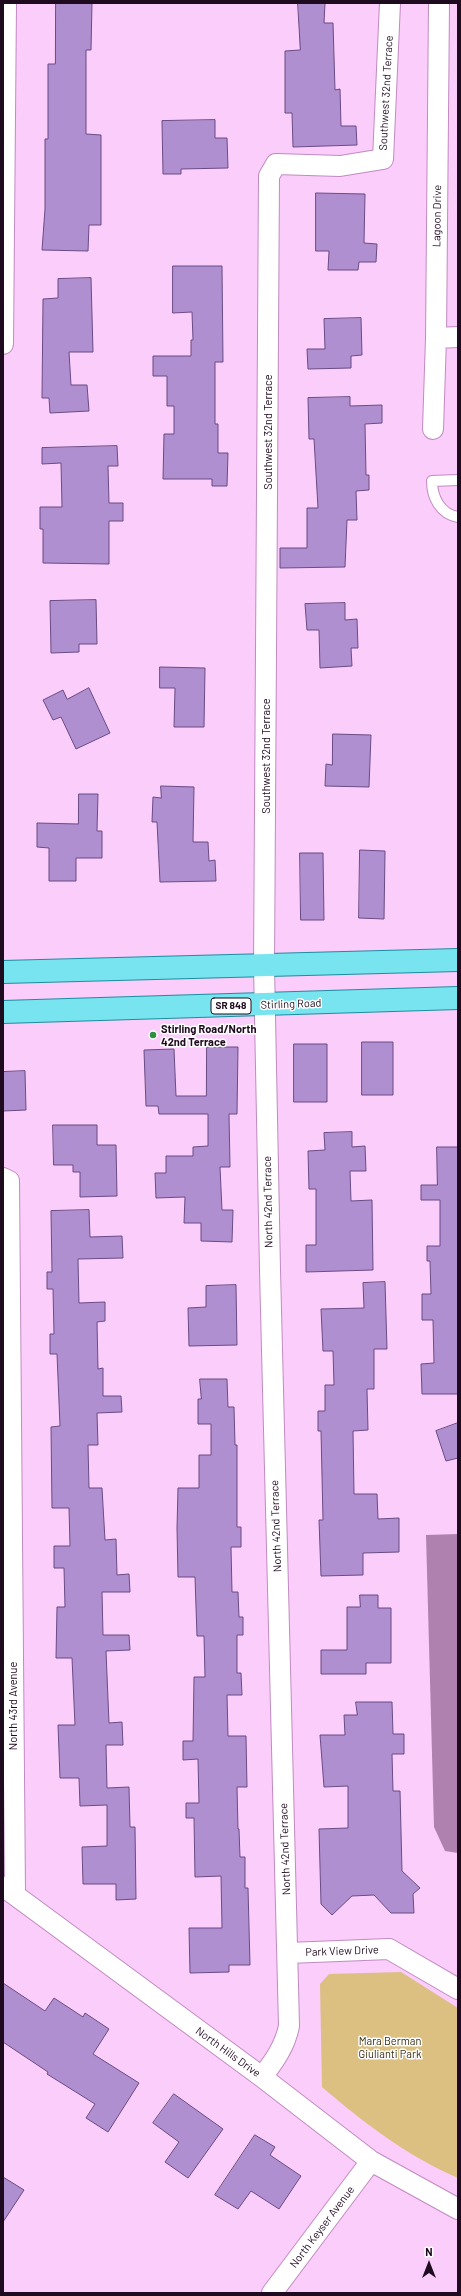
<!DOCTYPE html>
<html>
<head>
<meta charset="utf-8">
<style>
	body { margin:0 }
	#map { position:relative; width:461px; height:2296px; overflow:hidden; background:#fbcdfa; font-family:Barlow,sans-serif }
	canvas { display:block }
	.frame { position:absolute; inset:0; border:4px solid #1f0b1f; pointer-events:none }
	.north { position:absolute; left:409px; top:2244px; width:40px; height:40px; -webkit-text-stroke:3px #fff; paint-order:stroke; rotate:0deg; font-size:11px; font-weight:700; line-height:16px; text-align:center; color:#1f0b1f }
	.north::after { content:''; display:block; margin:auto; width:14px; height:18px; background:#1f0b1f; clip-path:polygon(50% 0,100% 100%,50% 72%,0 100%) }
</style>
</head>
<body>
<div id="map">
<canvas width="461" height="2296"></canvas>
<div class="frame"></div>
<div class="north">N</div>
</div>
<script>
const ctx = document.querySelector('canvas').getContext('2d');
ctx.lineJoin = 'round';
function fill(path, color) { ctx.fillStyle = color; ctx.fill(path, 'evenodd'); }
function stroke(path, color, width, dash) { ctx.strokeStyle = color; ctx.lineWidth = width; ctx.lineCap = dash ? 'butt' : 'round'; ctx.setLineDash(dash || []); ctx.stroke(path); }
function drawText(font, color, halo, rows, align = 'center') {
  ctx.font = font + ' Barlow,sans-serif'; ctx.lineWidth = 3; ctx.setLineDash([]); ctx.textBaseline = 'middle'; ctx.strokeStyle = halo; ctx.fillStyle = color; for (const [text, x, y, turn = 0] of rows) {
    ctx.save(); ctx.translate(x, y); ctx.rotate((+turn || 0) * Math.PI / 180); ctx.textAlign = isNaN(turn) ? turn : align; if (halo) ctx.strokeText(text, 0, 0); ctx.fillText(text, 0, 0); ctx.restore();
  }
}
fill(new Path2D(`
	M401,1972L458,2008V2178C407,2156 364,2123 322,2087L320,1984L329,1974Z`), '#dbc082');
fill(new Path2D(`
	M458,1534V1853L445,1851L434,1827L426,1535Z`), '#af81af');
const building = new Path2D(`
	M56,3H92L91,50H86V134L101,135V225H89L88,251L42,250L45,209V139H48V64H55Z
	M298,3H325L324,23H333L335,90L340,89L341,126H356L357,145L293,147L292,113H285V51L300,50Z
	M215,120V138H227L228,168L181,169V174H163L162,121Z
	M316,193L365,194L364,243L377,244L376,262H359L358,270H328L329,251H316Z
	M173,266H222L223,362H215V424H218V453H228L227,486H212V479H163L164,434H174V406H167V376H153V356H191V340H193L192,312L173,313Z
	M91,278L93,352H69L71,385H87L89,411L50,413L49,398H42L43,299L58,298V279Z
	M361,318L362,355L351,356V368L308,369L307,349H325L324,319Z
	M350,397V406L382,405V423L365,424L366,475H369V490L356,491L357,520H347L345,567L280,568V548H307V508H318L314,439H309L308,398Z
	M117,446L118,466H108L109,503H123V521H109V564L43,563V529H40V507H62L61,463L42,464V448Z
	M96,600L97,644H79V652L51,653L50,601Z
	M345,603V620L357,619L358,648H351L352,666L320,668L319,630H307L305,604Z
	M160,667L205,668L204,727H174L175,688H160Z
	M89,688L110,733L76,749L61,717L53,720L43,700L63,690L67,699Z
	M333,734L371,735L369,787L325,786L326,764L332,765Z
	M161,786L194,787L193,842H208L209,861L215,860L216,881L160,882L157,822H152L153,797L161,798Z
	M79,794H98L97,831H102V858H76V881H49V848L37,847V823L78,824Z
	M360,850L385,851L384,919L359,918Z
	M300,853H323L324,920H301Z
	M362,1042H393V1095H362Z
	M294,1044H327V1102H294Z
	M207,1047H238L237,1114H229L230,1167H220L222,1210H233L232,1242L201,1241V1223H184L185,1197L156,1198L155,1173H166V1156H193V1147L208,1146V1114H159L158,1106H146L144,1050L174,1049L176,1096H206Z
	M25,1071L26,1110L3,1111V1072Z
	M53,1125H97V1145H116L117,1196L80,1197V1172H73V1165H54Z
	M352,1132V1147L365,1146L366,1171H350L351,1201L372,1200L373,1270L306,1272V1245H316V1189H309L308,1151L325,1150L324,1133Z
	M437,1147H458V1394H422L421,1364L434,1363L433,1320H422V1294H431L430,1261H427V1246H440V1200H421V1185H437Z
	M89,1210L90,1237L122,1236L123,1258L78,1259L79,1303L105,1302V1321L97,1322L98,1369L103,1368V1396H121L122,1412L97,1413L98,1445H88L89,1488H102L105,1540L116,1539L117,1575L129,1574L130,1592H102L103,1635H129L130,1650L106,1651L109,1723L122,1722L123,1745H106L107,1788L129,1787L130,1827H135L136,1899L116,1900V1884H83L82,1847L107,1846V1805L80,1806L79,1778H60L58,1725H75L72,1658H56L57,1607H65L64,1568H54V1546H70L69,1508H52L51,1427L60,1426L57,1354H50V1334H54L53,1289H47V1272H52L51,1211Z
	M385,1282L387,1349H374V1389H367L368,1430L353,1431L354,1494H377L378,1519L399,1518V1552L363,1553V1575L321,1576L319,1520H323L321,1431H318V1411H325V1385H334L333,1351H323L321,1309L364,1308L363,1283Z
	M236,1285L237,1345L189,1346L188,1308L206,1307V1286Z
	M200,1379H227L228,1407H234L235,1445H237V1527H241V1547H231L232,1592H238L239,1617H243V1635H237V1673H241L242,1695H227L228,1736H246L247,1787H237L238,1829H239L240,1857H245V1888H248L250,1965H229V1972L190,1973L189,1928H222L221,1876L195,1877L194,1818H186V1803H199L198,1759L183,1760V1741H193L194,1677H205L204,1636H197L195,1577H178L177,1528L178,1488H199V1455H211V1424H198V1399H201Z
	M458,1423V1458L446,1461L436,1431Z
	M360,1595H378V1608H391V1663H366V1674H321V1650H347V1607H360Z
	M356,1702H392L393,1734H404V1754H392L393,1791H400L402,1871L420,1888L413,1894L414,1913H391L374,1895L352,1896L332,1915L321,1904L319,1829L348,1828V1786L324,1787L320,1735H345L344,1715H357Z
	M3,1983L45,2011L54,1998L83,2017L85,2013L109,2029L93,2054L139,2083L108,2132L86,2118L95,2104L47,2074L48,2072L3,2042Z
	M174,2094L223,2129L188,2178L165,2162L179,2142L153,2123Z
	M255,2135L275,2147L270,2155L301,2176L279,2209L251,2191L238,2209L215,2195Z
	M3,2177L24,2190L3,2222Z`);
fill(building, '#af8fd0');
stroke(building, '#694b85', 1);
const lane = new Path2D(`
	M458,480L432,481C432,497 440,514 458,517`);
const street = new Path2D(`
	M436,338L458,337
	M3,344L6,3
	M433,429L436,338L439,3
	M3,1178L9,1181L15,1894
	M4,1887L262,2077L371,2161L458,2209
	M288,1953L389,1949L458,1989
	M262,2077C275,2060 285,2046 289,2026L270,1270L264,966L269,176L276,164L340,166L383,159L390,3
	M272,2293L371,2161`);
const primary = new Path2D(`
	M3,972L458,960
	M3,1012L458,998`);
stroke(lane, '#c18bc1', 12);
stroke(street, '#c18bc1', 22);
stroke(primary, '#1e8ca0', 24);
stroke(lane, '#fff', 10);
stroke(street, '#fff', 20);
stroke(primary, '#78e4ef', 22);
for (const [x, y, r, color] of [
	[153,1035,4,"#2f8e41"]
]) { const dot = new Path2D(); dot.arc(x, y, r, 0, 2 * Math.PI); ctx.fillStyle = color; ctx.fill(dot); stroke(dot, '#fff', 1.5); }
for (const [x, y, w] of [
	[231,1006,40]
]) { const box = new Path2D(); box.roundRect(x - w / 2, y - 8, w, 16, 3); ctx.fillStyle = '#fff'; ctx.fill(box); stroke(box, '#1f0b1f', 1); }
drawText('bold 10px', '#1f0b1f', null, [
	["SR 848",231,1006]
]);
drawText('11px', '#1f0b1f', '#fff', [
	["Southwest 32nd Terrace",386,93,-87],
	["Lagoon Drive",437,216,-89],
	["Southwest 32nd Terrace",268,432,-90],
	["Southwest 32nd Terrace",266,756,-90],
	["Stirling Road",291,1004,-2],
	["North 42nd Terrace",268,1202,-91],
	["North 42nd Terrace",276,1526,-92],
	["North 43rd Avenue",13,1706,-90],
	["North 42nd Terrace",285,1849,-92],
	["Park View Drive",342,1951,-2],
	["North Hills Drive",228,2052,36],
	["North Keyser Avenue",322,2227,-53]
]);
drawText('bold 11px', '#1f0b1f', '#fff', [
	["Stirling Road/North",161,1029],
	["42nd Terrace",161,1042]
], 'left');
drawText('11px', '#372c10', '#fff', [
	["Mara Berman",390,2041],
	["Giulianti Park",390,2054]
]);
</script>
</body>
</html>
